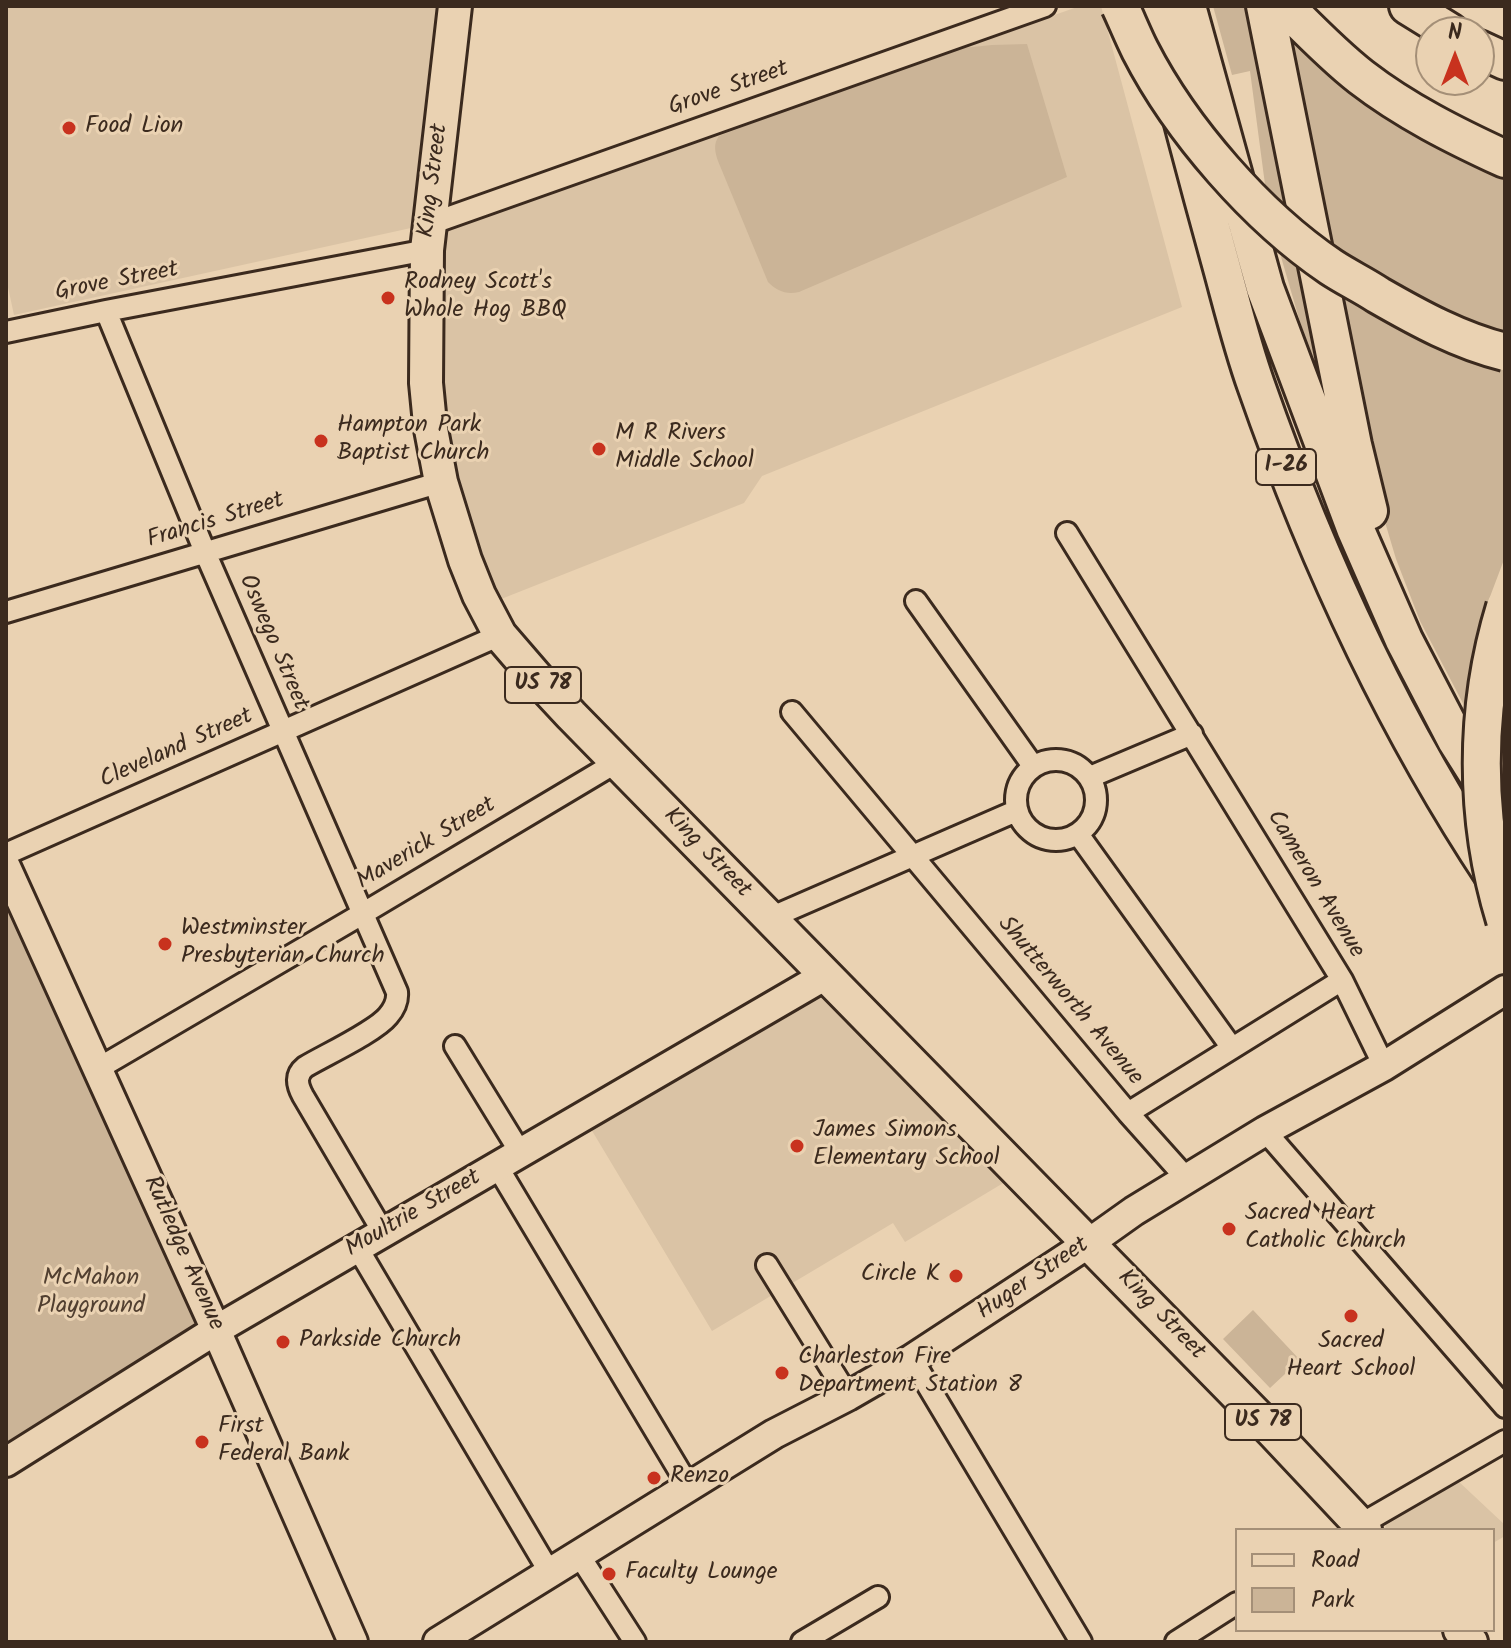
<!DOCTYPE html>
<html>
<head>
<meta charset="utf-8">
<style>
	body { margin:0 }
	#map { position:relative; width:1511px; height:1648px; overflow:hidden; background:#ead2b2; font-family:Kalam,sans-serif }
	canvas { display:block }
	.frame { position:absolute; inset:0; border:8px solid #3b2a1e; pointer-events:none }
	.legend { position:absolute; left:1235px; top:1528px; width:260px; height:104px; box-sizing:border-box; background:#ead2b2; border:2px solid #a48f77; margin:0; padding:10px 14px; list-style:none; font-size:24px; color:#3b2a1e }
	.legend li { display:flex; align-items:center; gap:16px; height:40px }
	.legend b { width:40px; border:2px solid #a48f77 }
	.north { position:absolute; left:1415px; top:16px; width:80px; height:80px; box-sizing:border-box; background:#ead2b2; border:2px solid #a48f77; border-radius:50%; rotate:0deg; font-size:22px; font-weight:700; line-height:32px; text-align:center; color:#3b2a1e }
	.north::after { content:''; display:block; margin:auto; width:28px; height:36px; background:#c8321e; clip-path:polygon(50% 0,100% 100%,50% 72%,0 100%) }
</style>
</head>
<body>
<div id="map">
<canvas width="1511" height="1648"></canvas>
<div class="frame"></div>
<ul class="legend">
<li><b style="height:10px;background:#ead2b2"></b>Road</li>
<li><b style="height:22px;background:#cbb497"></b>Park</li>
</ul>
<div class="north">N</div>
</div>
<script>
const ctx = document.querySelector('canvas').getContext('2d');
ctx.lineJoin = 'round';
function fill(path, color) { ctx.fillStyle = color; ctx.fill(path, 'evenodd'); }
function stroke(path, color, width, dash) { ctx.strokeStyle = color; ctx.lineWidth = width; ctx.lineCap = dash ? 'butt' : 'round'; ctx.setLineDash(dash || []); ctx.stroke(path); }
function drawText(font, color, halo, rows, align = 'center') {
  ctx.font = font + ' Kalam,sans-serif'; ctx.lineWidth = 6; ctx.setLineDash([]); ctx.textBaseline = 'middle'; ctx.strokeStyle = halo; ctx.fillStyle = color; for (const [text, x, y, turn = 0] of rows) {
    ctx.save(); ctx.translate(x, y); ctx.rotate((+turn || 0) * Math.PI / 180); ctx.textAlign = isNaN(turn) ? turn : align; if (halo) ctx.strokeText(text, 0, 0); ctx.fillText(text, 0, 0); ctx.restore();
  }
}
fill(new Path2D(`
	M6,6H443L415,224L411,228L14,315L6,278Z
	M1080,6H1101L1182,307L762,476L744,503L491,603L442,432V231Z
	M826,975L1020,1173L905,1242L893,1223L712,1331L585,1119Z
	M1457,1480L1505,1525V1536L1493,1543V1530H1385L1386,1521Z`), '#dac3a5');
fill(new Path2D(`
	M1213,6H1253L1295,218L1266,192L1250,71L1232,75Z
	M1281,22L1505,172V336L1454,317L1392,287L1325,241Z
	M1027,44L1067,177L799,292C786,295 777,291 768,282L718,161C715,152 713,144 719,136L943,50L992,45Z
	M1277,243L1304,266L1328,405L1300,322Z
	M1333,287L1505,368V557L1488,602L1467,711L1420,621L1396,559L1379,502Z
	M6,897L187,1300L194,1321V1329L6,1448Z
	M1253,1310L1300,1360L1270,1388L1223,1339Z`), '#cbb497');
const street = new Path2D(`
	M430,224L1045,6
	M106,311L205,552L397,992C398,1002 394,1009 388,1016C375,1032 325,1055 305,1067C295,1075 297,1085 303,1096L383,1232
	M6,332L106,311L427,250
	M1067,533L1342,980L1384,1066
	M916,601L1033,766
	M6,612L441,482
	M792,712L1128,1113L1187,1179
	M1016 800a40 40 0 1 1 80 0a40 40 0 1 1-80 0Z
	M1090,777L1192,734
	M1078,834L1232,1048
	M6,854L500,635
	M770,918L1016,811
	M455,1046L520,1152
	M99,1068L362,914L617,762
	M1128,1113L1342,980
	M1265,1131L1505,1407
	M497,1166L689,1487
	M357,1247L550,1573
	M767,1265L848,1396
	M912,1359L1081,1642
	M1351,1530L1505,1441
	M579,1555L635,1642
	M802,1642L878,1597
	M1176,1642L1237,1603`);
const secondary = new Path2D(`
	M6,867L216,1330L353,1642
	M6,1462L216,1330L826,975
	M438,1642L774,1434L848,1396L912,1359L1089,1243L1134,1211L1265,1131L1384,1066L1505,990`);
const primary = new Path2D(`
	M455,6L427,250L426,383L430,424L441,482L465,560L479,595L500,635L544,686L571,715L1273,1432L1365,1530
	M1460,1630L1471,1642`);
const highway = new Path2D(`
	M1153,6C1174,90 1196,174 1219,257C1231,300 1241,343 1256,385C1316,557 1394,726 1495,878
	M1187,6L1265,288L1355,528L1404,640L1456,740L1505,818
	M1265,6L1353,445L1369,511
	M1285,6C1309,30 1334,56 1361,77C1405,111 1455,136 1505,159
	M1408,6L1450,32
	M1479,49L1505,61`);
stroke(street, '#3b2a1e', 26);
stroke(secondary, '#3b2a1e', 34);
stroke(primary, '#3b2a1e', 38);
stroke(highway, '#3b2a1e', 42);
stroke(street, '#ead2b2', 20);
stroke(secondary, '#ead2b2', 28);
stroke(primary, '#ead2b2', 32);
stroke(highway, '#ead2b2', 36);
const highwayBridge = new Path2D(`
	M1120,6C1127,21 1133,36 1140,50C1181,130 1257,217 1331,267C1346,277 1363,285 1378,295C1418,318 1460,341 1505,352
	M1505,607C1474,708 1474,819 1505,920`);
stroke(highwayBridge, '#3b2a1e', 42, []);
stroke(highwayBridge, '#ead2b2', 36);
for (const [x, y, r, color] of [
	[69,128,8,"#c8321e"],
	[388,298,8,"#c8321e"],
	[321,441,8,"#c8321e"],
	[599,449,8,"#c8321e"],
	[165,944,8,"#c8321e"],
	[797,1146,8,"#c8321e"],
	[1229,1229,8,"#c8321e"],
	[956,1276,8,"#c8321e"],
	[1351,1316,8,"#c8321e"],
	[283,1342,8,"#c8321e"],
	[782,1373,8,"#c8321e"],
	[202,1442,8,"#c8321e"],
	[654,1478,8,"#c8321e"],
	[609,1574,8,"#c8321e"]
]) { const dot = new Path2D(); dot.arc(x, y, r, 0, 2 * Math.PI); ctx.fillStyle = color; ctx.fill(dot); stroke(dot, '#ead2b2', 3); }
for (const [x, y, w] of [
	[1286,467,60],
	[543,685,76],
	[1263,1422,76]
]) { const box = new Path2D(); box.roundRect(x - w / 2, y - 18, w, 36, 6); ctx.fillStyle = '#ead2b2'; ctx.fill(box); stroke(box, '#3b2a1e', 2); }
drawText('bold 22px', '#3b2a1e', null, [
	["I-26",1286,467],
	["US 78",543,685],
	["US 78",1263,1422]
]);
drawText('24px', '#3b2a1e', '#ead2b2', [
	["Grove Street",729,90,-19],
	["King Street",435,181,-83],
	["Grove Street",117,283,-11],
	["Francis Street",216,522,-17],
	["Oswego Street",272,643,67],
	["Cleveland Street",177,750,-24],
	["Maverick Street",427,845,-31],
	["King Street",706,854,46],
	["Cameron Avenue",1314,885,59],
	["Shutterworth Avenue",1069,1002,50],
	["Moultrie Street",414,1215,-30],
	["Rutledge Avenue",182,1254,66],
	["Huger Street",1034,1280,-34],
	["King Street",1160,1316,46]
]);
drawText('24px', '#3b2a1e', '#ead2b2', [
	["Food Lion",85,128],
	["Rodney Scott's",404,284],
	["Whole Hog BBQ",404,312],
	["Hampton Park",337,427],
	["Baptist Church",337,455],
	["M R Rivers",615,435],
	["Middle School",615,463],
	["Westminster",181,930],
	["Presbyterian Church",181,958],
	["James Simons",813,1132],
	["Elementary School",813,1160],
	["Sacred Heart",1245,1215],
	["Catholic Church",1245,1243],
	["Circle K",940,1276,"right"],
	["Parkside Church",299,1342],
	["Sacred",1351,1343,"center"],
	["Heart School",1351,1371,"center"],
	["Charleston Fire",798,1359],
	["Department Station 8",798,1387],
	["First",218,1428],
	["Federal Bank",218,1456],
	["Renzo",670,1478],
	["Faculty Lounge",625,1574]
], 'left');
drawText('24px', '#513f30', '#ead2b2', [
	["McMahon",91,1280],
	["Playground",91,1308]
]);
</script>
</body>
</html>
